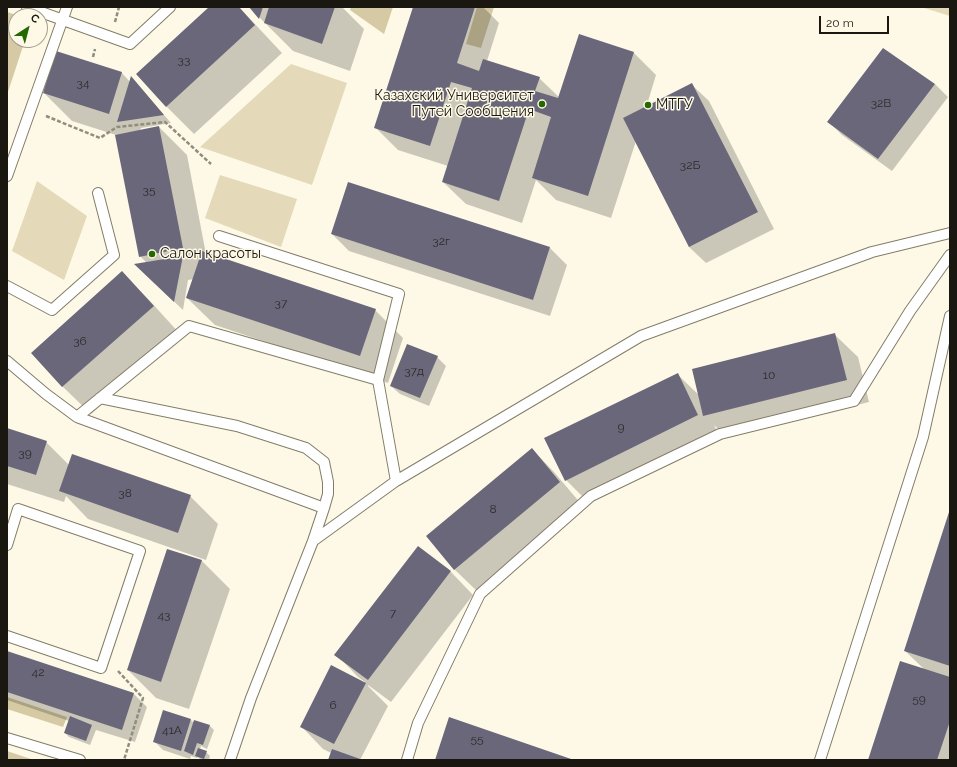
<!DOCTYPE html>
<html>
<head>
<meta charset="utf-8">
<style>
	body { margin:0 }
	#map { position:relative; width:957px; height:767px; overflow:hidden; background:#fef9e7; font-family:Raleway,sans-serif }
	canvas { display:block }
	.frame { position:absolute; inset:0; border:8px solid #19170f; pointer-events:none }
	.north { position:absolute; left:8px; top:8px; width:40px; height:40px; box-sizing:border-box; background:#fef9e7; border:1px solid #a29f91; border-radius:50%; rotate:36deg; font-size:11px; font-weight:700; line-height:16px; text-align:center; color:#19170f }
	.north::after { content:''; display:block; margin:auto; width:14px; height:18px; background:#246800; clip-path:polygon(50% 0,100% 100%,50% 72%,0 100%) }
	.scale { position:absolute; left:819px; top:16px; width:70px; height:18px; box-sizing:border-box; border:2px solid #19170f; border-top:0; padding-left:5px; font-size:12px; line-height:14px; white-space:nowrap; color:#19170f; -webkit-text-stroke:3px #fef9e7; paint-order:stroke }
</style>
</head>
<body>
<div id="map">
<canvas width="957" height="767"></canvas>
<div class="frame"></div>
<div class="north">С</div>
<div class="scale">20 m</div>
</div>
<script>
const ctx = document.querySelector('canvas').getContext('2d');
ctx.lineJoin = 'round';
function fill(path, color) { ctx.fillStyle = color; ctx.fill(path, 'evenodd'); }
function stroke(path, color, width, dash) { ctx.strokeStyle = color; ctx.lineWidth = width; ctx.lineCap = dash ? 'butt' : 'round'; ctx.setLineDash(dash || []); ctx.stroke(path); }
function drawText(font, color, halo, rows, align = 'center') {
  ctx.font = font + ' Raleway,sans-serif'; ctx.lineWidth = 3; ctx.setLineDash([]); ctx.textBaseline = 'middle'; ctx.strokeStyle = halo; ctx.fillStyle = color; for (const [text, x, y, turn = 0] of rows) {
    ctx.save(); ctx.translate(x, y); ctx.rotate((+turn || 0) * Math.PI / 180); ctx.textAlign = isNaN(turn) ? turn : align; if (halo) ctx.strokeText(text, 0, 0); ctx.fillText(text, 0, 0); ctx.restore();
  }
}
fill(new Path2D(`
	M921,7H950V16Z
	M291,64L347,83L312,185L200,147Z
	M220,175L297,199L281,247L205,218Z
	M37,181L87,216L64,280L12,251Z`), '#e4d9b9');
fill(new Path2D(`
	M351,7H393L384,34L350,10Z
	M477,7H494L481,48L466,44Z
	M7,12L20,16H16V40H25L7,95Z
	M7,697L67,717L63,727L7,709Z
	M7,751L34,760H7Z`), '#d6caa4');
fill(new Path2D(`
	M211,7H239L282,53L194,134L166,106Z
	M250,7H342L364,29L350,71L293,51L260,18Z
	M414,7H483L499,23L487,61L539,78L560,98L580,35L634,53L656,75L646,108L692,85L709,101L774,229L706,263L689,247L636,141L611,218L556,200L536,180L522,223L466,204L443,182L448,166L398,150L376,128Z
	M57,53L122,73L130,82L139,86L171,123L141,128L140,131L159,127L187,155L206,254L375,310L403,338L388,383L215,325L187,298L194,279L188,280L183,310L144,273L147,263L140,256L116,135L72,121L44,93Z
	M935,84L948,97L892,171L842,135L829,122Z
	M348,183L550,248L567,265L550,316L349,251L332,234Z
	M122,273L150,301L181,335L91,414L63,387L32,353Z
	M835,335L858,357L869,402L727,438L714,425L720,438L589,503L566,480L677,374L700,396Z
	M437,357L446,366L429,406L400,394L391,386Z
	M7,429L46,442L69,465L190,496L218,524L206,560L88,519L66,496L64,502L7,484Z
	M532,449L554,472L582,505L478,592L455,570L428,537Z
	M950,511V760H869L924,669L905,651Z
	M418,547L451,572L473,595L391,702L368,685V686L388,706L360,760H361H329L331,753L323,749L301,726L364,683L365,682L358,677L336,654Z
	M168,550L202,561L230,589L189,709L156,698L128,670Z
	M7,652L134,694L147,707L135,742L96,730L90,745L69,737L65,733L69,721L7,700Z
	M191,720L194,723L210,726L214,730L207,749L201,746L200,750L206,752L210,756L209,760H201L198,757L197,758L191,756L190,759L163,750L154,741Z`), '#0003');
fill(new Path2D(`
	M209,7H239L255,25L166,107L136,74Z
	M249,7H263L259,19Z
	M269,7H335L322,44L264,23Z
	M413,7H475L457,63L479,71L483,59L540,77L535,91L558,98L579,34L634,52L588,196L532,178L551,117L529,109L499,201L442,182L472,88L451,82L430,146L374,128Z
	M883,48L935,84L878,159L827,122Z
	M56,51L122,72L109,114L43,93Z
	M131,76L164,115L117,122Z
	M692,83L758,212L689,247L623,118Z
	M159,126L183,248L139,257L115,135Z
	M348,182L550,247L533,300L331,234Z
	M202,251L376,309L360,356L186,298Z
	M183,256L174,302L134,264Z
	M122,271L154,306L62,387L31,353Z
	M835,333L847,380L703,416L692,369Z
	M407,344L438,356L420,398L390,386Z
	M678,373L698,415L565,481L544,438Z
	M7,428L47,441L36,475L7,466Z
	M532,448L560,482L454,570L426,536Z
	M72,454L191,495L178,533L59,491Z
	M950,509V666L904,651Z
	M418,546L451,571L368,680L334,655Z
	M167,549L202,560L161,682L127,670Z
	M7,651L134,693L122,730L7,692Z
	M900,661L950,677V721L937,760H868Z
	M331,665L366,683L334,744L300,727Z
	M163,710L191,719L181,751L153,742Z
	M70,716L92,725L86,741L64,733Z
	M449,717L574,760H435Z
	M194,720L210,725L203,745L197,743L193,755L184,751Z
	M198,748L207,751L204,759L195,756Z
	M332,749L363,760H328Z`), '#6a677b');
const lane = new Path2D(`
	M27,7L130,44L170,7
	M7,176L67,7
	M7,286L52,310L114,255L98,193
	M7,361L46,394L77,417L324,508L313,541
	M378,380L396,481
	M100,398L237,426L306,448L324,462L328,482V494L324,508
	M77,417L189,326L378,380L399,294L219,236
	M7,545L18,509L140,551L101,668L7,636
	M7,738L80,760
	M230,760L251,698L313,541L396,481L641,336L872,252L950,233
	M407,760L418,723L480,594L591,496L720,434L854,401L910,311L950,255
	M820,760L923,437L950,316`);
stroke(lane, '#837d68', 12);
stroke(new Path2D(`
	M115,22L119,7
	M93,57L95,49
	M46,116L100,138L117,127L165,122L211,164
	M118,671L143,698L124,760`), '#908d7f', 2.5, [4, 2]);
stroke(lane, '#fff', 10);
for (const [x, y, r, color] of [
	[542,104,4,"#246800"],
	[648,105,4,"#246800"],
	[152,254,4,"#246800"]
]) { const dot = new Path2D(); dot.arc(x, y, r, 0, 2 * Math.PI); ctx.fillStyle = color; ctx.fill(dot); stroke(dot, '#fef9e7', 1.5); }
drawText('12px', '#2d2b2a', null, [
	["33",184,60],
	["34",83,83],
	["32В",881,103],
	["32Б",690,165],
	["35",149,190],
	["32г",441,241],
	["37",281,303],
	["36",80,341],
	["37д",414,371],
	["10",769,375],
	["9",621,427],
	["39",25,453],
	["38",125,493],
	["8",493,509],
	["7",393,613],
	["43",164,615],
	["42",38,672],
	["59",919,699],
	["6",333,705],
	["41А",172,730],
	["55",477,739]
]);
drawText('14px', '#19170f', '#fef9e7', [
	["Казахский Университет",534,96,"right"],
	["Путей Сообщения",534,112,"right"],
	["МТГУ",656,105],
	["Салон красоты",160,254]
], 'left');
</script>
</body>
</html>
